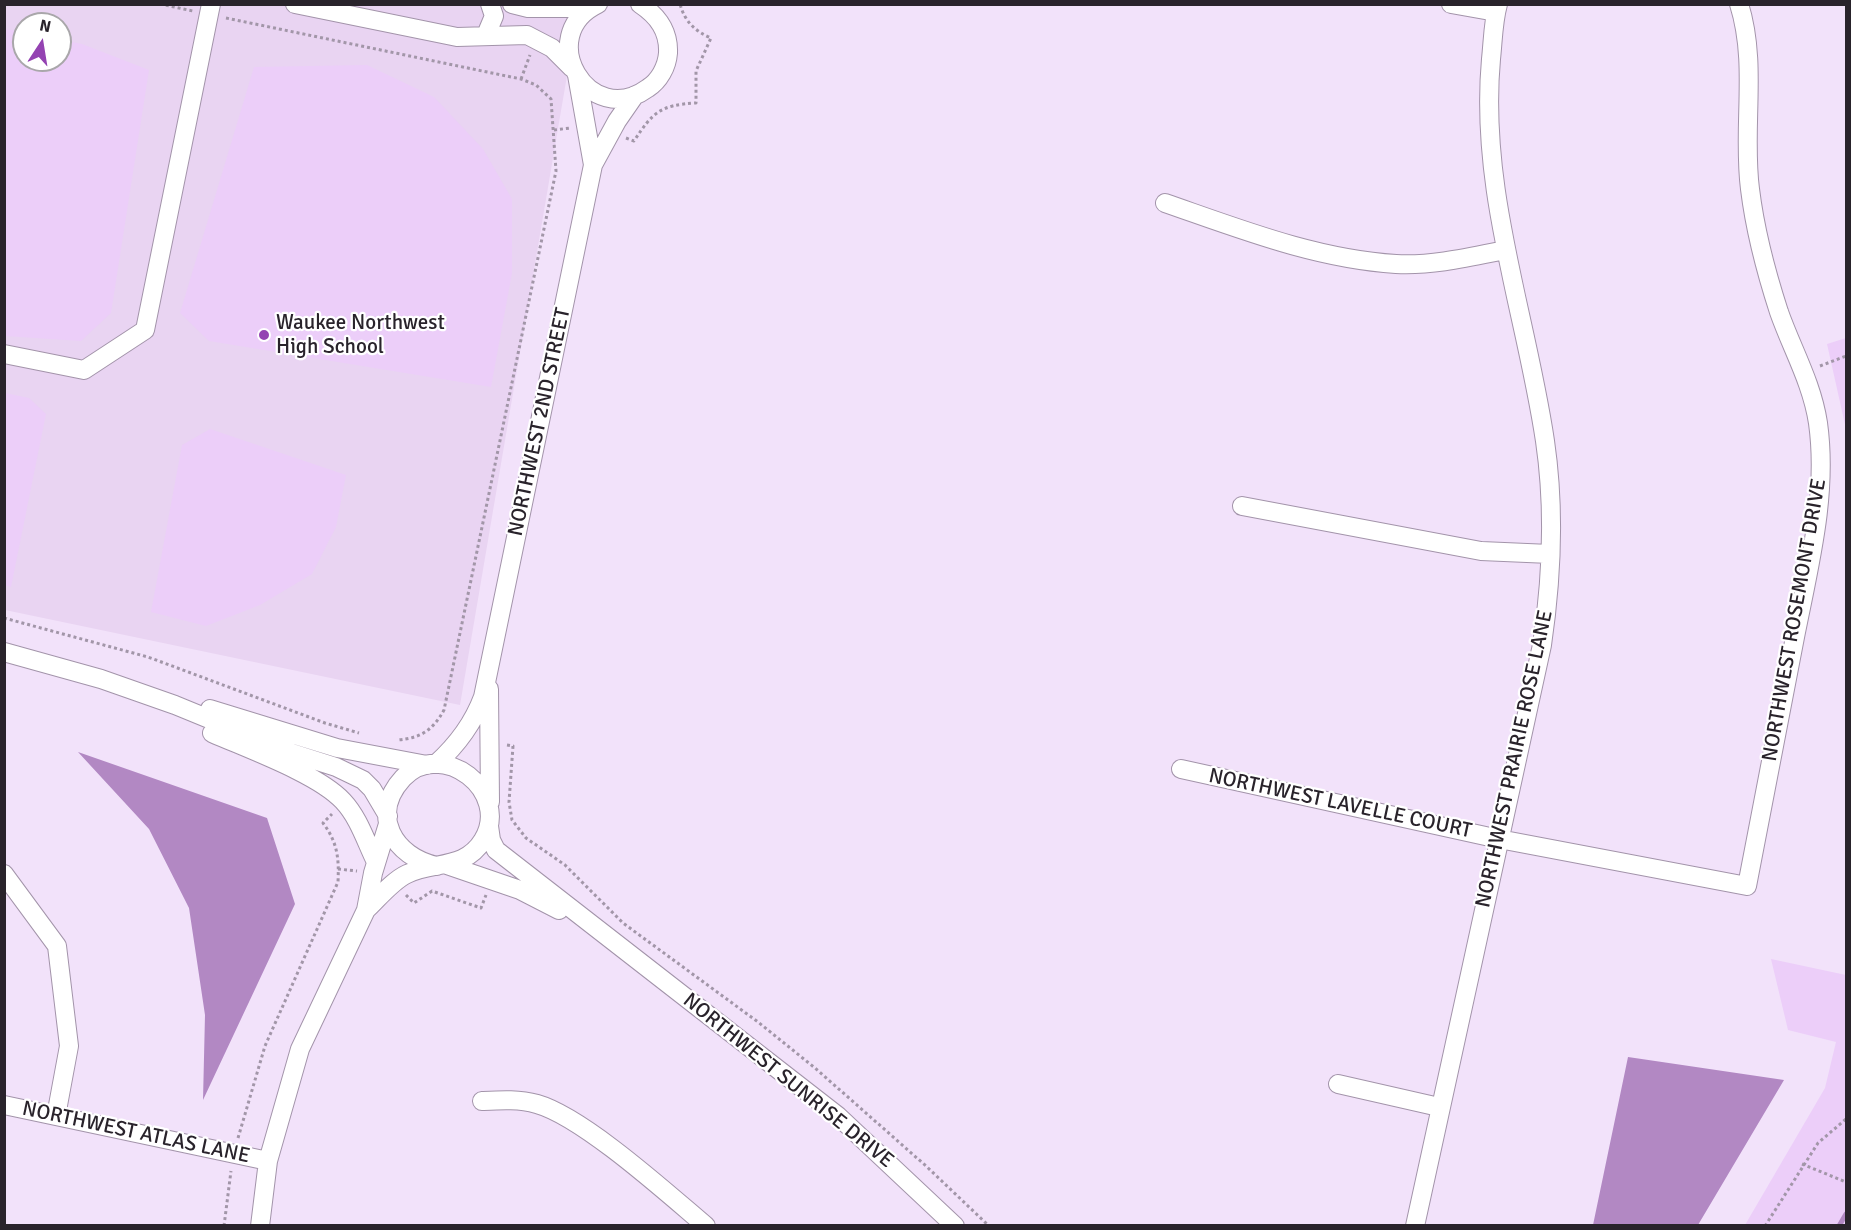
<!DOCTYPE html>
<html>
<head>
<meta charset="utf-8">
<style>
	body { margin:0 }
	#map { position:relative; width:1851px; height:1230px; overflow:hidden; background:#f2e2fa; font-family:Signika,sans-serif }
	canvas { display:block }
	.frame { position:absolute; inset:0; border:6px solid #29232b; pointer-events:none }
	.north { position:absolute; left:12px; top:12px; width:60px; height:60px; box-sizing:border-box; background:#fff; border:2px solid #a9a7aa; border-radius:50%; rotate:12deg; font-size:16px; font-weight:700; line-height:24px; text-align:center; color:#29232b }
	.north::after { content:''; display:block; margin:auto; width:21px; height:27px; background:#9443b2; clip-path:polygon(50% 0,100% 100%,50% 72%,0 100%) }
</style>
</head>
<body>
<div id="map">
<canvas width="1851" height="1230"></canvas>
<div class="frame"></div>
<div class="north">N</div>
</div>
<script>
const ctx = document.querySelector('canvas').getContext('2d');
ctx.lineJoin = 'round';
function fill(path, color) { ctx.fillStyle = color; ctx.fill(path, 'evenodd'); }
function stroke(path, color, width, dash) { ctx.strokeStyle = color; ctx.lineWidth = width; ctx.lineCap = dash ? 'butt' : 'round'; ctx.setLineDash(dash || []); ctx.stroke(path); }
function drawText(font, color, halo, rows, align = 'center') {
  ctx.font = font + ' Signika,sans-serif'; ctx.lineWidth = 4.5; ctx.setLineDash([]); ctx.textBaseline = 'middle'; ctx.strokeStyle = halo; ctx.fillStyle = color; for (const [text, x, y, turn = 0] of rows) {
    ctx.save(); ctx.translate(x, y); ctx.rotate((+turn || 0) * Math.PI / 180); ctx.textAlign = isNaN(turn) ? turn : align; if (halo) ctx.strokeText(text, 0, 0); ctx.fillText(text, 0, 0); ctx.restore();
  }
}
fill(new Path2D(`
	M5,5H579L460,705L5,610ZM24,24H60V60H24Z`), '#e9d4f2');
fill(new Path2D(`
	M4,29L24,32V60H60V40L82,44L149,70L111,313L81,341L5,336Z
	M367,65L434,97L483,149L512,199V273L491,387L209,341L180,313L254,67Z
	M1846,338V429L1827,344Z
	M5,393L29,398L46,414L11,587L4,585Z
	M210,429L346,475L336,527L312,574L260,605L206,626L151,612L182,445Z
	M1771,959L1846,975V1225H1745L1825,1088L1836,1042L1788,1030Z`), '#eccef9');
fill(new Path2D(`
	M78,752L267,818L295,904L203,1100L205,1015L189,908L149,829Z
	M1628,1057L1784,1080L1698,1225H1593Z`), '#b288c3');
stroke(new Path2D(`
	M1839,1226L1846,1214`), '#b288c3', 5);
const minor = new Path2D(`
	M295,4L457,37L527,35L552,48L572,68
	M512,4L528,8H590
	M598,4C533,35 589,131 648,88C659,81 667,67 668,53C669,31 658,16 640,4
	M1451,4L1496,12
	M486,35L494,16L490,4
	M577,75L593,165
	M1165,203C1240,229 1316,259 1396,264C1432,266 1470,257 1505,250
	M4,354L84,370L145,330L211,4
	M1242,506L1481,551L1550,554
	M4,652L101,679L175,705L292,753L336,767L363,780L372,789L388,816
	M489,689L490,802
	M210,709L337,748L427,765
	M212,733C248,749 318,774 343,801C359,818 366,842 376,862
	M436,764C457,745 473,724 483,697L593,165L617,121L635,95
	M1181,769L1499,839L1747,886C1763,803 1779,720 1795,637C1809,566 1828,495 1818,423C1812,383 1792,349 1779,312C1766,272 1755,230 1750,189C1742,128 1758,64 1739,4
	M489,826L491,840L496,850L838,1116L955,1226
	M447,865L520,890L559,910
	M4,874L57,946L69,1046L56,1116
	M366,910C378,899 392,881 407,874C434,861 465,870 483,840C512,792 442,737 403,778C369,815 394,857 437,866
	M1338,1084L1439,1107
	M482,1101C502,1100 519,1099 537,1104C583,1117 667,1193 706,1226
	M4,1105L268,1161
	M260,1226L268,1161L300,1049L366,910L373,873L388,824
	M1415,1226L1542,645C1552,577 1555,509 1545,441C1526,313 1479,190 1491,59C1493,41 1493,22 1498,4`);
stroke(minor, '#a394aa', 20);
stroke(new Path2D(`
	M160,4L193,11
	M226,18L521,79L536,85L551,99L556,171L444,710C433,730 421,738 398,740
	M521,79L530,55
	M554,130L570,128
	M626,138L634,141C653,112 660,105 696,103V71L711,38C695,31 685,22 680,4
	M1820,366L1846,356
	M4,618L148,657L325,723L359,733
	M507,745L513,746L509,802L512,820L526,838L565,865L623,923L758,1022L815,1068L926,1166L989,1226
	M338,869L357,871
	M406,895L414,903L432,891L481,908L486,895
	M238,1138L265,1046L338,882C339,859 338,843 323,823L332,814
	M1802,1164L1846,1182
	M224,1226L231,1171
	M1765,1226L1818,1143L1846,1119`), '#a296a8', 3, [3, 3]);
stroke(minor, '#fff', 18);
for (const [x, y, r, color] of [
	[264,335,6,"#9443b2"]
]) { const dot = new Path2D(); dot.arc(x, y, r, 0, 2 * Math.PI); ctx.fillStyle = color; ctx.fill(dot); stroke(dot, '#fff', 2); }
drawText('21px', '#29232b', '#fff', [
	["Waukee Northwest",276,323],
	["High School",276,347]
], 'left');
drawText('21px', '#29232b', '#fff', [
	["NORTHWEST 2ND STREET",540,422,-78],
	["NORTHWEST ROSEMONT DRIVE",1795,620,-80],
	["NORTHWEST PRAIRIE ROSE LANE",1515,759,-78],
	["NORTHWEST LAVELLE COURT",1340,804,12],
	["NORTHWEST SUNRISE DRIVE",788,1081,39],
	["NORTHWEST ATLAS LANE",136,1133,12]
]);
</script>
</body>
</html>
